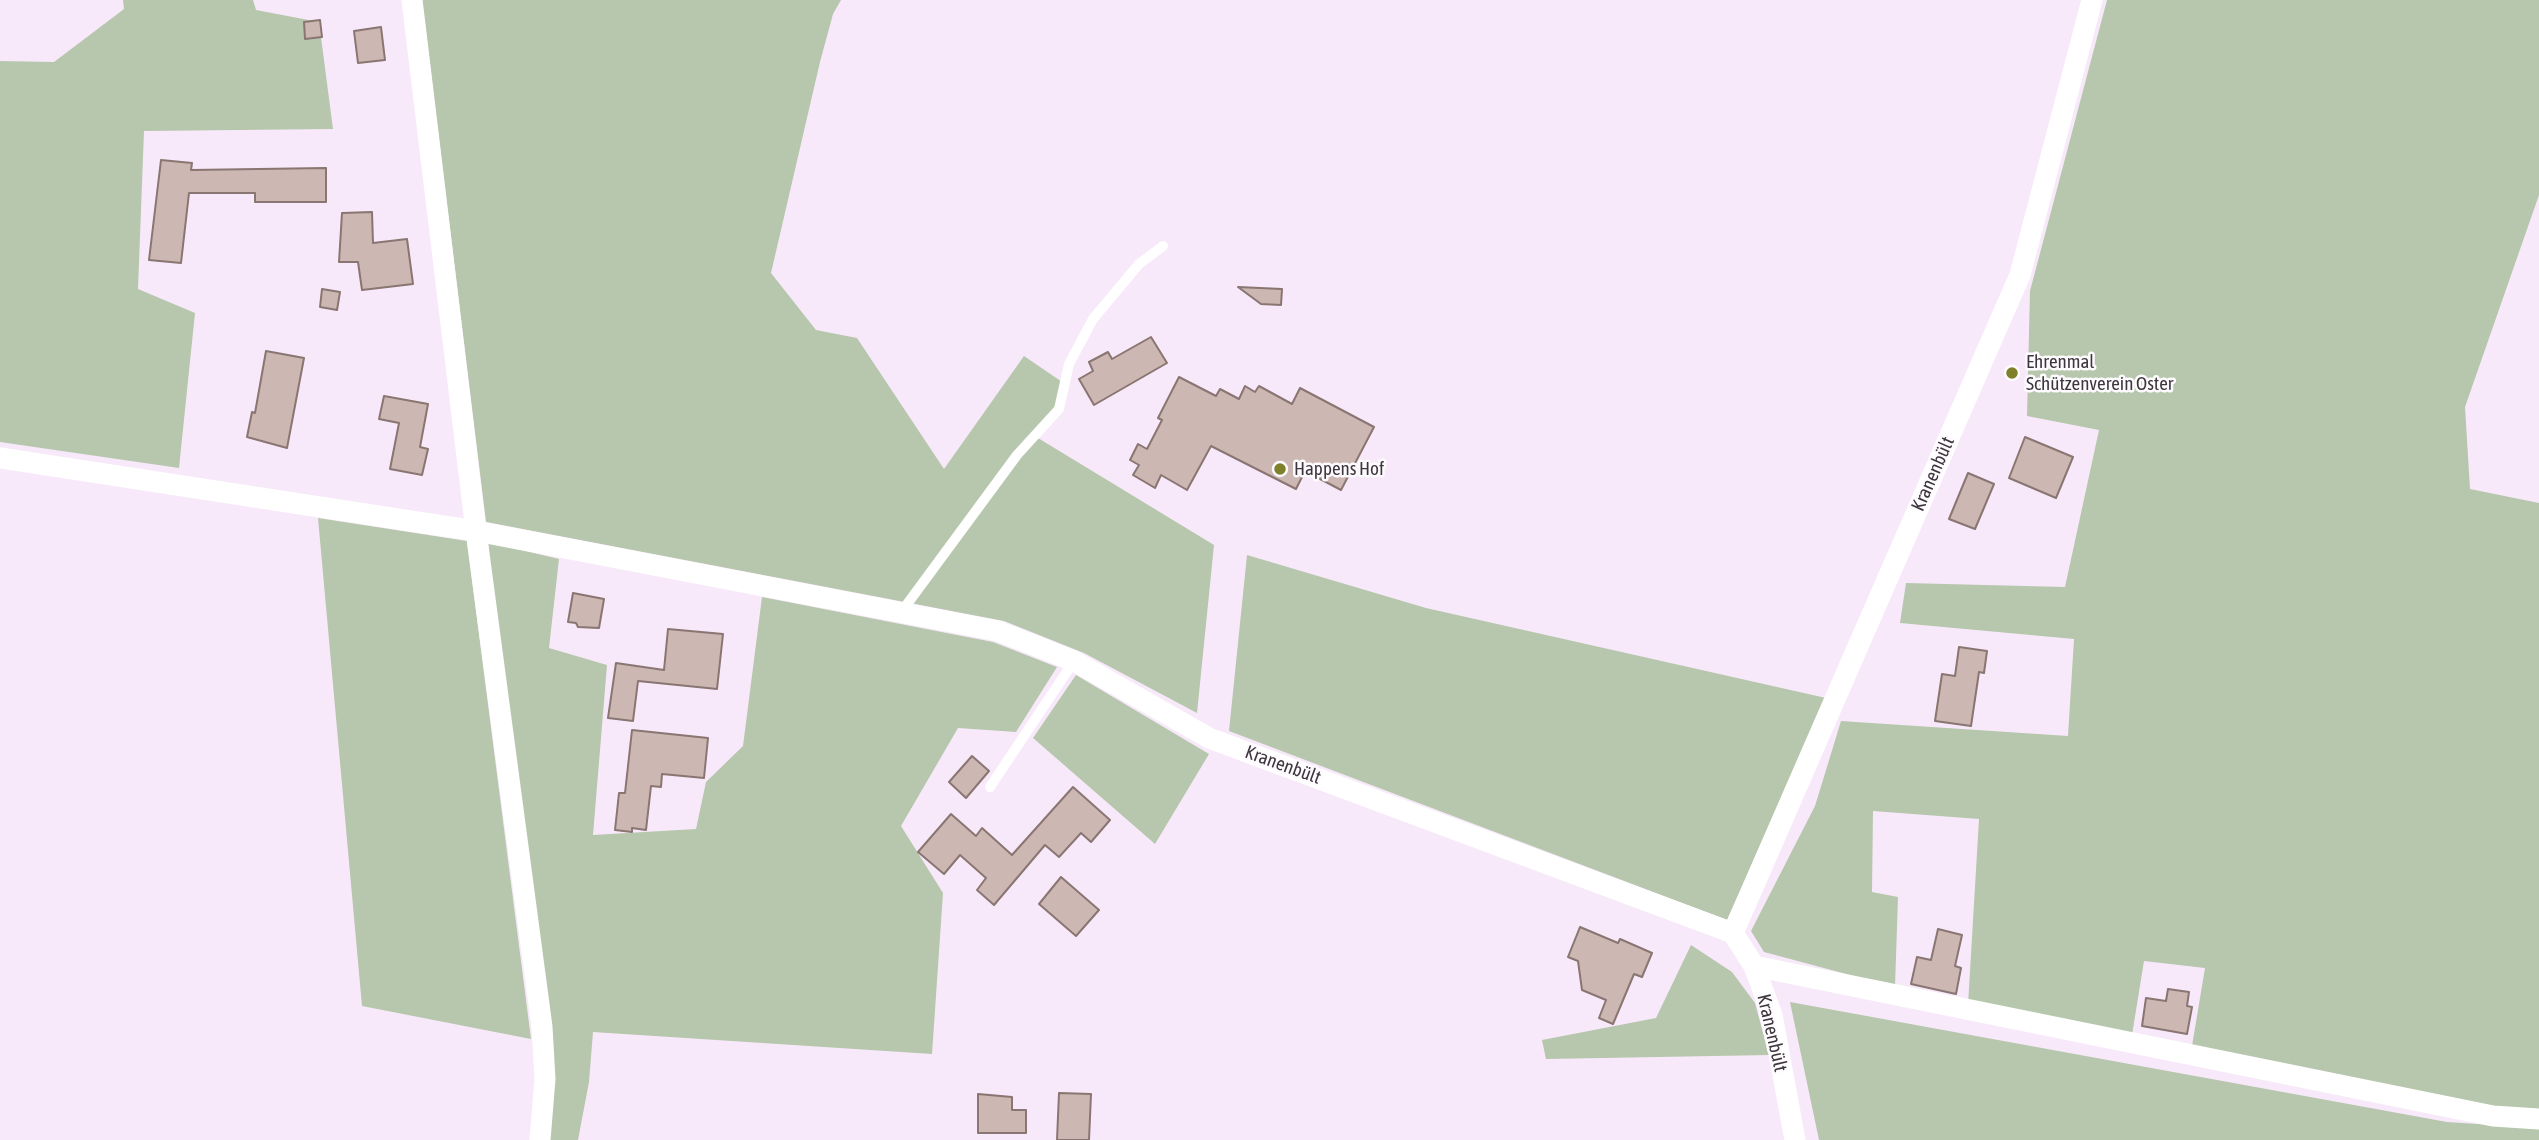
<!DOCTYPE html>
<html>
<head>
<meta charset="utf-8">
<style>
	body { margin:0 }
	canvas { display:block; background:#f7e9f9 }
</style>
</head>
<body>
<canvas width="2539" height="1140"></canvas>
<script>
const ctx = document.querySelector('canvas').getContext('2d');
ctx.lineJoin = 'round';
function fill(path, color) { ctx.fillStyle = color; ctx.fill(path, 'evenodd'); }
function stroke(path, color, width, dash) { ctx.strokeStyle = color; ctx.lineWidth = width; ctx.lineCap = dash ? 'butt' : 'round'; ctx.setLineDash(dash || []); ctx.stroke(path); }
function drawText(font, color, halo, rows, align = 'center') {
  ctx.font = font + ' "Asap Condensed",sans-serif'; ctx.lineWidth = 5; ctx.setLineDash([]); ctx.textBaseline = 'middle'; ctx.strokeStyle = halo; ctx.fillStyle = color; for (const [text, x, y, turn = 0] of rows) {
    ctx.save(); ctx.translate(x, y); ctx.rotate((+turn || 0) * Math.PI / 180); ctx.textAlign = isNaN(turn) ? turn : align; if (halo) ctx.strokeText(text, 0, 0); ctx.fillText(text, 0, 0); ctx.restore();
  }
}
fill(new Path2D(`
	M123,0H253L256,10L319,22L333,129L144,131L138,289L195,313L179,468L0,442V61L54,62L124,9Z
	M422,0H841L833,14L820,62L771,273L816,330L857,338L944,469L1024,356L1068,386L1038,438L1214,545L1197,713L1084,653L1004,621L486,522Z
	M2107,0H2539V195L2465,407L2470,489L2539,503V1109L2499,1107L2192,1046L2205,968L2144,961L2132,1035L1968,1005L1979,819L1873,811L1872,892L1898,897L1895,987L1764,952L1751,931L1815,806L1841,721L2068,736L2074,639L1900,623L1906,583L2065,587L2099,430L2027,416L2030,291Z
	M318,518L467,541L531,1039L362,1006Z
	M488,542L559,559L549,648L607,665L593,835L696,829L706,782L743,746L762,597L993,642L1057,667L1016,732L958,728L901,826L943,893L932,1054L593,1032L589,1082L578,1140H548Z
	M1247,555L1426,608L1826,698L1727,920L1229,731Z
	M1076,675L1209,754L1155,844L1033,738Z
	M1691,945L1732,972L1755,1003L1769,1055L1546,1059L1542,1040L1656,1018Z
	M1790,1002L2447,1122L2539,1128V1140H1819Z`), '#b7c7ad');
const building = new Path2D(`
	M320,20L322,37L305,39L304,22Z
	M381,27L385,60L358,63L354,31Z
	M161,160L192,163L191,170L326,168V202H255V193H189L181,263L149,260Z
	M372,212L373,243L407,239L413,284L362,290L358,262H339L342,213Z
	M1238,287L1282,289L1281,305L1261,304Z
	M322,289L340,292L337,310L320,307Z
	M1151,337L1167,363L1094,405L1079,379L1093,371L1089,362L1108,352L1112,359Z
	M266,351L304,358L287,448L247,437L252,412L255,413Z
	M1179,377L1216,396L1220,389L1239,399L1245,386L1255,392L1259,386L1292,404L1300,388L1374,427L1341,490L1305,471L1296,489L1211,446L1187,490L1161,475L1155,488L1133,475L1139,465L1130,460L1138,444L1147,449L1162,420L1158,418Z
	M384,396L428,404L420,447L428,449L422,475L390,469L399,423L379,419Z
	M2025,437L2073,457L2056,498L2009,478Z
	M1968,473L1994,484L1975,529L1949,519Z
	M573,593L604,599L599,628L578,627L576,623L568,622Z
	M668,629L723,634L717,689L638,681L633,721L608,718L616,663L664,670Z
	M1959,647L1987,651L1984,673L1979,672L1971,726L1935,721L1942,674L1955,676Z
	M632,730L708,738L704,778L662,774L661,787L651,786L646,830L632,828V832L615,830L619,793H625Z
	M972,756L989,771L966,798L949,782Z
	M1073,787L1110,820L1091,842L1081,833L1059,857L1045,845L994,905L977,890L986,878L960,855L944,874L918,852L951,814L976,836L982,828L1012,855Z
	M1061,877L1099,910L1076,936L1039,904Z
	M1580,927L1618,943L1620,939L1652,953L1642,977L1634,974L1613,1024L1599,1018L1606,1000L1582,990L1578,961L1568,957Z
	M1938,929L1962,935L1955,966L1961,968L1956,994L1911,984L1917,957L1931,960Z
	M2168,989L2189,992L2187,1006L2192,1007L2187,1034L2142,1026L2146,998L2166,1001Z
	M1059,1093L1091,1094L1089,1140H1057Z
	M978,1094L1012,1097V1110H1026V1133H978Z`);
fill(building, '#cdb7b3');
stroke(building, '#897571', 2);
stroke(new Path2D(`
	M902,611L1017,455L1059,409L1069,364L1093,319L1139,264L1163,246
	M990,787L1074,661`), '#fff', 10);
stroke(new Path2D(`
	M412,0L476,531L542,1027L545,1079L540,1140
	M0,458L476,531L998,631L1074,661L1209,738L1733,933L1754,966L1772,1015L1795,1140
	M1733,933L2020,275L2092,0
	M1754,966L2493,1116L2539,1119`), '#fff', 21);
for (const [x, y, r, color] of [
	[2012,373,7,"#7f802a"],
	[1280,469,7,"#7f802a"]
]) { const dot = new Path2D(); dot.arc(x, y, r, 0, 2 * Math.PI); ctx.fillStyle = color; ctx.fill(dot); stroke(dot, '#fdfbfe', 2.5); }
drawText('19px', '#3d373d', '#fdfbfe', [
	["Ehrenmal",2026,362],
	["Schützenverein Oster",2026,384],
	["Happens Hof",1294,469]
], 'left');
drawText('19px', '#3d373d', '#fdfbfe', [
	["Kranenbült",1933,474,-66],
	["Kranenbült",1283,765,20],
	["Kranenbült",1772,1033,77]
]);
</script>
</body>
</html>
